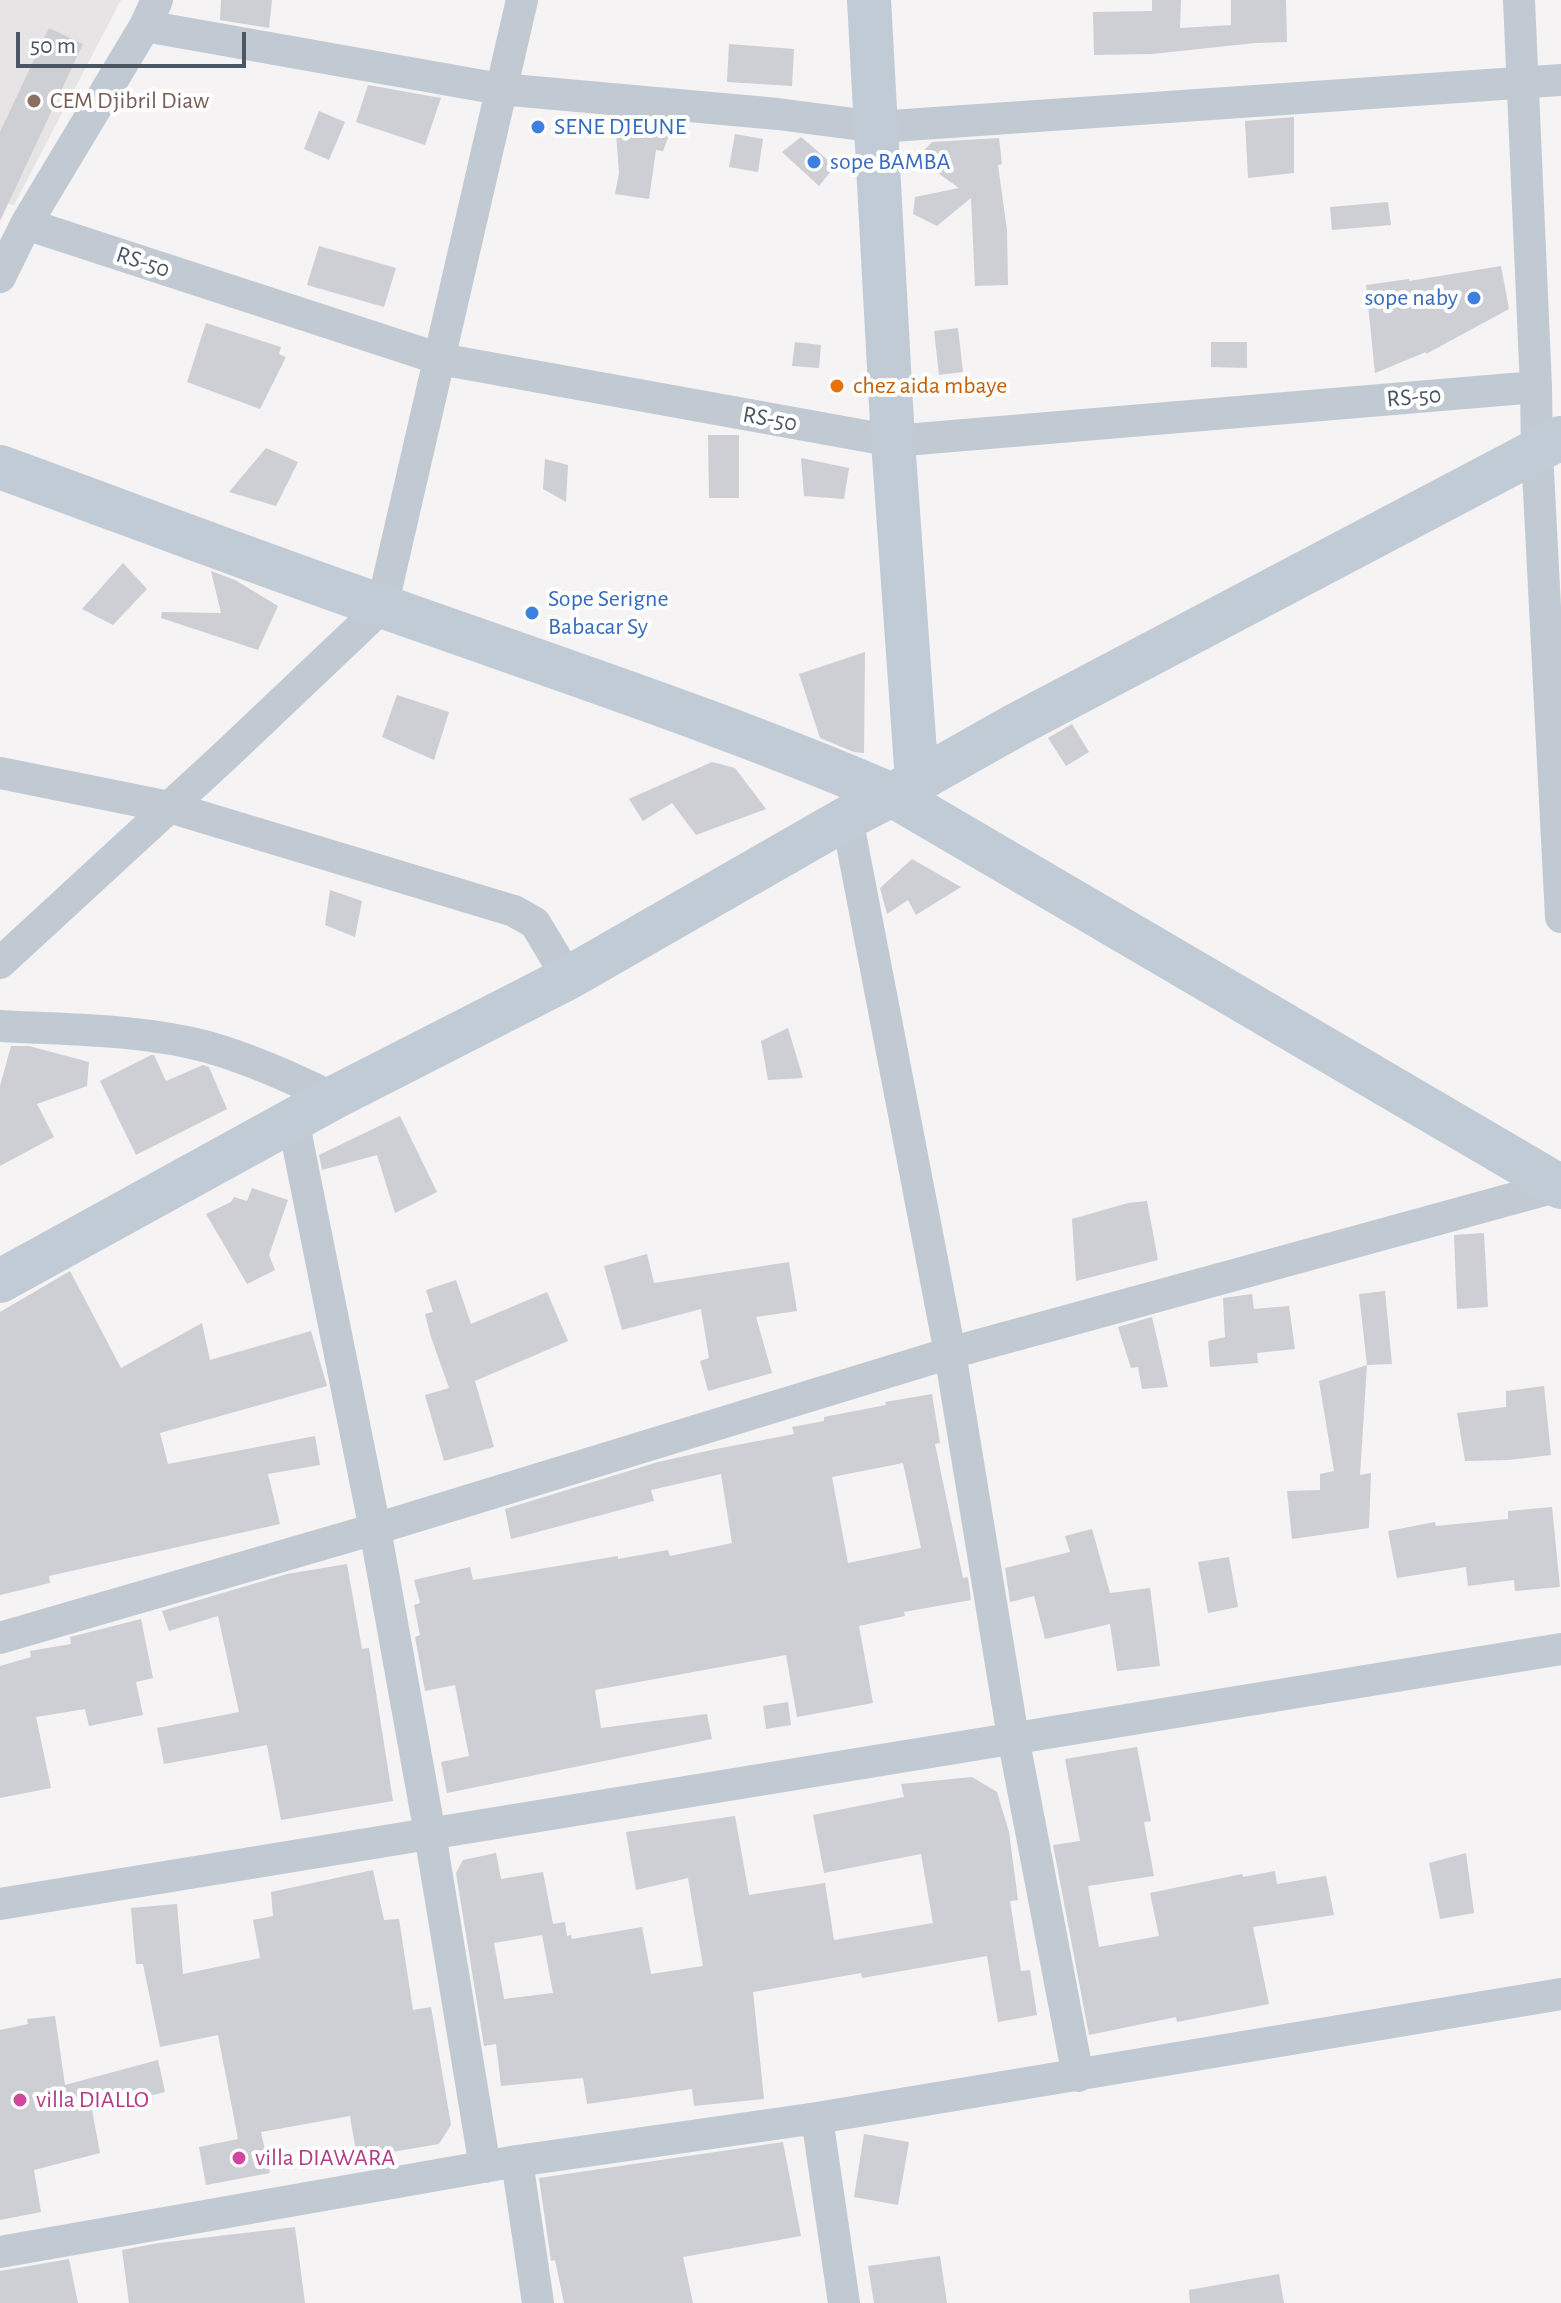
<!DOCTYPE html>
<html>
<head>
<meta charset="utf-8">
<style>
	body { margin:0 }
	#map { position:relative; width:1561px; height:2303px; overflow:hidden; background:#f5f3f3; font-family:"Alegreya Sans",sans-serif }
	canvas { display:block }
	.scale { position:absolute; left:16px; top:32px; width:230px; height:36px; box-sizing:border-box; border:4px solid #4a5661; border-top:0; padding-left:10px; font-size:24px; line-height:28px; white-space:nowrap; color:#4a5661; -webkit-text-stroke:6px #fff; paint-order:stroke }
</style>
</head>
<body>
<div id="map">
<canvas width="1561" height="2303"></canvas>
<div class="scale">50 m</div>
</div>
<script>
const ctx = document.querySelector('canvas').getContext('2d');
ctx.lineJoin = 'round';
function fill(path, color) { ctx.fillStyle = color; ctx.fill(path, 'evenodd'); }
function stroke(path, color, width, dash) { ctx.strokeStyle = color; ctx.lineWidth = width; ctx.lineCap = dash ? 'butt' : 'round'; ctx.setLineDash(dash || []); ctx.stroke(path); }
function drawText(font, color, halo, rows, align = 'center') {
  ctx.font = font + ' "Alegreya Sans",sans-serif'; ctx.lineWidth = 8; ctx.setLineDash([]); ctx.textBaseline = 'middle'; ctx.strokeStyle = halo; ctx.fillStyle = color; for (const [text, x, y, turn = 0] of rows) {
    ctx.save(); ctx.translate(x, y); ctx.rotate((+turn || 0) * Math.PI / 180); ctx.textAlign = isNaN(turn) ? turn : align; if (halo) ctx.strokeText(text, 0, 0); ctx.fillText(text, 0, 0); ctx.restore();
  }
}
fill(new Path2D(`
	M0,0H121L14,205L0,202Z`), '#e6e4e5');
fill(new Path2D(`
	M221,0H272L269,28L220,20Z
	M1152,0H1181L1180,28L1231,25V0H1286L1287,42L1255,43L1152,54L1094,55L1093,12L1152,11Z
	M49,28L83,44L0,221V132Z
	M729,44L794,49L792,86L727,82Z
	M368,85L441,98L425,145L356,122Z
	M319,111L345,122L329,160L304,149Z
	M1294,117V173L1248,178L1245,121Z
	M615,118L673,124L663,151L656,150L649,199L615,194L619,173Z
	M735,134L763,139L758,172L729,167Z
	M801,137L835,166L819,186L782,152Z
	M999,138L1002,164L998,165L1007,230L1008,285L975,286L971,198L937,226L913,214L915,197L959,188L917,158L932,142Z
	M1388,202L1391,225L1332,230L1330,207Z
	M319,246L396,268L384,307L307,285Z
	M1501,266L1509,309L1426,354V352L1375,373L1366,285L1409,279V281Z
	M206,323L281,347L279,354L286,357L260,409L187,382Z
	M958,328L963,372L939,375L934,331Z
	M795,342L821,345L819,368L792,366Z
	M1211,342H1247V368L1211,367Z
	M708,435H739V498H709Z
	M266,448L298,462L276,506L229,492Z
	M801,458L849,468L844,499L804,496Z
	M545,459L568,465L566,502L543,489Z
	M123,563L147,589L113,625L82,609Z
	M211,571L235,580L278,606L258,650L161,618L162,612L221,613Z
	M865,652L864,753L854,752L820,738L799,674Z
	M397,695L449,712L434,760L382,737Z
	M1072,724L1089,752L1066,766L1048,738Z
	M712,762L735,768L766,809L696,835L672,803L643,821L629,799Z
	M912,859L961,887L916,915L908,900L887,914L880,888Z
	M330,890L362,901L355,937L325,925Z
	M788,1028L803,1078L768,1080L761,1041Z
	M11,1046H29L89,1062L87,1086L37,1104L54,1137L0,1166V1086Z
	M151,1055H154L166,1081L203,1065L209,1067L227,1109L136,1155L100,1081Z
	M400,1116L437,1192L395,1213L377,1155L322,1170L319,1155Z
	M252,1188L288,1200L269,1255L275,1270L247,1284L206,1214L231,1202L234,1197L247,1201Z
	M1147,1201L1158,1260L1076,1281L1072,1219L1128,1203Z
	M1484,1233L1488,1307L1457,1309L1454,1235Z
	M647,1254L654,1283L789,1262L797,1311L756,1317L772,1373L708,1391L700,1361L709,1358L701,1309L622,1330L604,1266Z
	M70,1271L121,1368L202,1323L210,1360L311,1331L327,1386L160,1433L168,1464L315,1436L320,1465L268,1474L280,1524L49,1576L50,1583L0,1595V1312Z
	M456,1280L471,1324L547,1292L568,1341L475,1381L494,1447L444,1461L425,1395L449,1388L431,1337L425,1314L433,1312L426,1290Z
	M1385,1291L1392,1364L1367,1365L1359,1294Z
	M1252,1294L1254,1309L1289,1306L1295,1349L1257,1353L1258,1363L1210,1367L1208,1341L1225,1337L1223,1298Z
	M1152,1317L1168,1387L1142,1389L1138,1367L1131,1368L1118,1327Z
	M1367,1365L1360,1475L1371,1473L1369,1528L1292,1539L1287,1491L1320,1490V1474L1334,1471L1319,1381Z
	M1544,1386L1551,1455L1508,1460L1465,1461L1457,1413L1506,1407V1391Z
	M932,1394L940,1443L935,1444L963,1578L968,1577L971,1600L904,1612L905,1616L859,1626L873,1703L797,1717L786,1655L595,1690L601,1728L707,1714L712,1739L447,1793L441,1762L469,1756L455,1685L425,1691L415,1637L420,1635L414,1605L420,1603L414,1580L470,1567L473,1580L618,1556V1559L668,1550L670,1556L732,1543L721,1474L651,1490L654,1501L511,1539L505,1509L658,1462L716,1449L794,1434L792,1427L824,1421V1417L886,1405L885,1402ZM903,1463L921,1548L848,1563L832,1477Z
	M1552,1507L1560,1587L1515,1591L1514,1580L1468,1586L1466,1567L1397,1578L1388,1531L1435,1522L1436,1526L1508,1519V1511Z
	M1092,1529L1110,1593L1150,1588L1160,1666L1117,1671L1110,1624L1045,1639L1034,1596L1010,1602L1005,1568L1070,1552L1065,1536Z
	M1229,1557L1238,1607L1208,1613L1198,1562Z
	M347,1564L362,1649L369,1648L393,1801L281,1820L267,1745L164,1764L157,1728L239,1712L218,1616L169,1631L162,1611L287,1574Z
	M141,1619L153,1678L136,1682L143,1715L89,1726L85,1709L36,1717L51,1788L0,1798V1666L31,1657L30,1651L71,1644L70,1637Z
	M788,1702L791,1725L766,1729L763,1706Z
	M1137,1747L1151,1821L1144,1822L1154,1876L1088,1886L1099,1947L1159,1936L1150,1893L1242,1874L1243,1877L1275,1871L1277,1884L1326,1876L1334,1915L1253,1927L1269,2004L1177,2022L1176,2017L1089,2035L1053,1845L1080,1841L1065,1759Z
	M972,1777L997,1792L1009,1832L1018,1900L1010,1901L1021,1971L1030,1970L1037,2015L998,2022L987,1956L862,1978L861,1973L753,1992L764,2099L694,2106L692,2089L587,2104L583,2078L501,2086L496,2044L484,2046L456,1873L463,1860L496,1853L501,1879L543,1872L553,1924L565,1922L567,1936L571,1935L572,1939L642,1927L651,1974L703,1966L688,1878L636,1890L626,1832L735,1816L749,1895L825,1883L834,1940L933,1923L921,1854L824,1873L813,1815L904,1797L901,1784ZM542,1935L553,1993L504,1999L494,1943Z
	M1466,1853L1474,1913L1440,1919L1429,1863Z
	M373,1870L384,1920L399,1919L413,2010L431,2007L451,2125L439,2144L357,2158L350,2116L261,2132L270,2173L206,2185L199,2147L238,2139L218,2035L160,2047L143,1964H136L131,1908L177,1904L183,1974L260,1958L253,1920L273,1916L271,1892Z
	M55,2016L65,2085L158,2060L165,2092L92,2110L100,2153L34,2170L41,2212L0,2220V2030L28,2024L27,2019Z
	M864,2134L909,2142L898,2205L854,2197Z
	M783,2142L801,2236L683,2257L693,2303H564L555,2260L551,2261L539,2178Z
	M295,2227L305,2303H129L122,2250L159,2243Z
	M940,2256L947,2303H874L868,2266Z
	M69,2259L78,2303H0V2271Z
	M1279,2274L1284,2303H1190L1189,2290Z`), '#cdcfd5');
stroke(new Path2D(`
	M1519,0L1536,387L1537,452L1561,917
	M145,26L500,89L778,114L877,127L1561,80
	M26,224L440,359L893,441L1536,387
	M0,277L26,224L145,26L157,0
	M0,773L169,807L514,911L535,923L568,978
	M847,818L950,1353L1013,1737L1078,2076
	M0,963L227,754L382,607L522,0
	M0,1026C69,1030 141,1029 208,1047C253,1060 291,1077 333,1098
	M293,1120L375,1529L430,1834L485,2167
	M0,1638L375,1529L950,1353L1559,1186
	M0,1904L1561,1649
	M817,2118L844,2303
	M517,2161L538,2303
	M0,2252L517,2161L817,2118L1561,1994`), '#c1cad2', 32);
stroke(new Path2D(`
	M869,0L893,441L917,780
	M0,467C129,514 257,563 387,608C556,668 727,724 892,795L1561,1187
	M0,1281L333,1098L568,978L847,818L892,795L1016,725L1561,438`), '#c1cbd6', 44);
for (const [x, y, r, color] of [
	[34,101,8,"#8d6e63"],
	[538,127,8,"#3f7fe0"],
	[814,162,8,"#3f7fe0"],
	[1474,298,8,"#3f7fe0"],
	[837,386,8,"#e8710a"],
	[532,613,8,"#3f7fe0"],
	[20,2100,8,"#d1479c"],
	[239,2158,8,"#d1479c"]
]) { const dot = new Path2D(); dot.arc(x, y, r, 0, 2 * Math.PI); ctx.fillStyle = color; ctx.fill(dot); stroke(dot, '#fff', 3); }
drawText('24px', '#785e54', '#fff', [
	["CEM Djibril Diaw",50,101]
], 'left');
drawText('24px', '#366cbe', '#fff', [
	["SENE DJEUNE",554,127],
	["sope BAMBA",830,162],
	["sope naby",1458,298,"right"],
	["Sope Serigne",548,599],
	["Babacar Sy",548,627]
], 'left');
drawText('24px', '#4a5661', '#fff', [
	["RS-50",143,262,18],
	["RS-50",1414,397,-5],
	["RS-50",770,419,10]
]);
drawText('24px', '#c56008', '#fff', [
	["chez aida mbaye",853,386]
], 'left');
drawText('24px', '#b23c85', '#fff', [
	["villa DIALLO",36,2100],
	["villa DIAWARA",255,2158]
], 'left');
</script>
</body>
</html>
